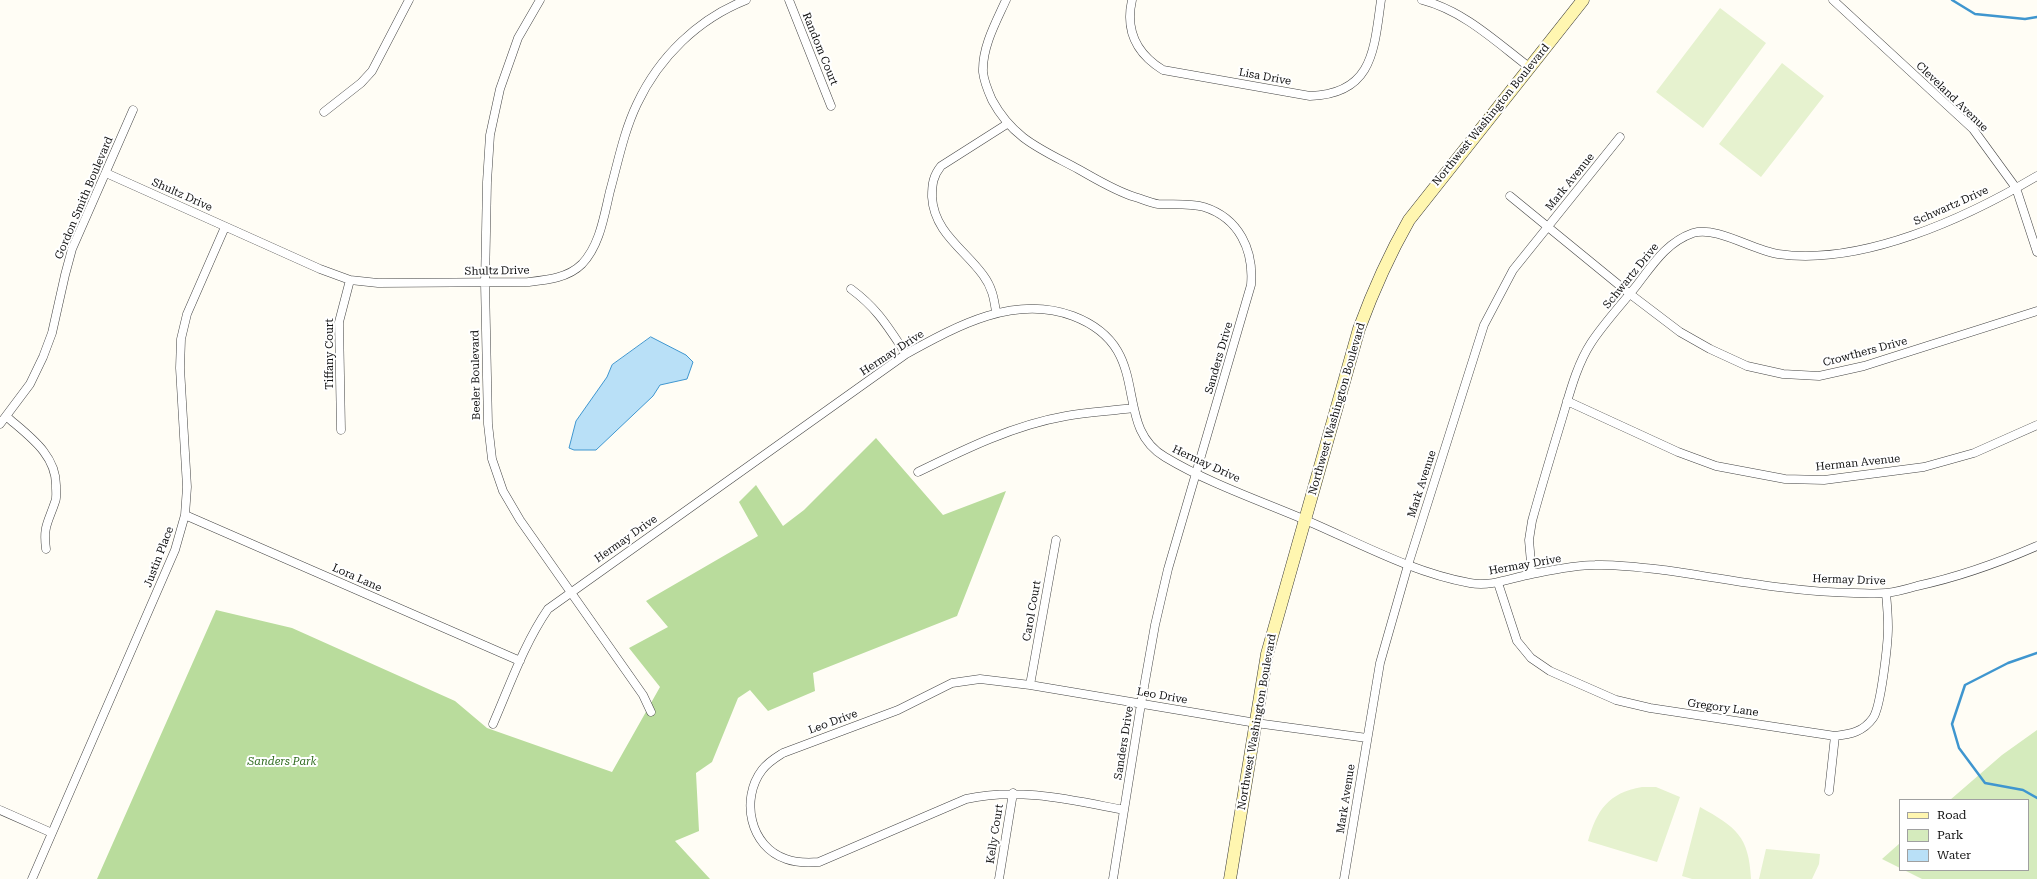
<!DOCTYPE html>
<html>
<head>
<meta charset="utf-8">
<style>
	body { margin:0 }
	#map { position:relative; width:2037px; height:879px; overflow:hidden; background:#fffdf5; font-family:"Roboto Serif",serif }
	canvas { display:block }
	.legend { position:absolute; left:1899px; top:799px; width:130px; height:72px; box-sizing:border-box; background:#fff; border:1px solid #a0a0a0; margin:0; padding:5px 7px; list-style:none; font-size:12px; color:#111 }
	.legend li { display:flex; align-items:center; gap:8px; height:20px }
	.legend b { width:20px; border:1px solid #a0a0a0 }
</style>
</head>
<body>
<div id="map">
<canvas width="2037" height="879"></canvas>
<ul class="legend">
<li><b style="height:5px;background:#fff6b0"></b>Road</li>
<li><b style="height:11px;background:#d5ebbd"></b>Park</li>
<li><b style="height:11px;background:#b9e0f7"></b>Water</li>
</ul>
</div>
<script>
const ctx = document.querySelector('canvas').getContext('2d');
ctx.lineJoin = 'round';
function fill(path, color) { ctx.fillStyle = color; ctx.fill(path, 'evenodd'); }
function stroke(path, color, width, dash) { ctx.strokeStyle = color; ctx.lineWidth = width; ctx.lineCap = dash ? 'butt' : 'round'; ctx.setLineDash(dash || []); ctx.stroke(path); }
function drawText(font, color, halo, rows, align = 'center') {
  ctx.font = font + ' "Roboto Serif",serif'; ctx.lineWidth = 4; ctx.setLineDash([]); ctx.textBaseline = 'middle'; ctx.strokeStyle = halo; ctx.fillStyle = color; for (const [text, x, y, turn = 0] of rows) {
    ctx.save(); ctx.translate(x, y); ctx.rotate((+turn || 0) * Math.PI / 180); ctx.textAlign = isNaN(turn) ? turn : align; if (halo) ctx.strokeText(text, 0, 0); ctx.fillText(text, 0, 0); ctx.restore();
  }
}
fill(new Path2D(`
	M2037,730V879H1922L1904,870H2028V800H1950L2002,755Z
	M1900,843V868L1882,859Z`), '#d5ebbd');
fill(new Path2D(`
	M876,438L943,515L1006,491L957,616L813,673L815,691L768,711L750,690L738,698L712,762L696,773L699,831L675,841L710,879H97L216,610L292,628L455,701L487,728L612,772L660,687L629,648L668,627L646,601L758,536L739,502L756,485L783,526L804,510Z`), '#b9dc9c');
fill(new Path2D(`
	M1720,8L1766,43L1703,128L1656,92Z
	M1782,63L1824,96L1761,177L1719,144Z
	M1642,787H1656L1680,797L1657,862L1588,841C1597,810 1608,793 1642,787Z
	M1700,807C1736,827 1749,836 1751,879H1692L1682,876Z
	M1766,849L1820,854L1819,864L1812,879H1759Z`), '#e6f2cf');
const water = new Path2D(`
	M651,337L686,355L693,362L687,379L660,385L653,396L596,450H574L569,448L576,421L607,377L612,365Z`);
fill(water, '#b9e0f7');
stroke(water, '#3f96cf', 1);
stroke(new Path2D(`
	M1952,0L1975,14L2025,19L2037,17
	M2037,653L2008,663L1965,685L1952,724L1959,748L1985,783L2023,790L2037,798`), '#3f96cf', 2.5);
const street = new Path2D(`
	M540,0L518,38L500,89L490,135L487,182L485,283L488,424L492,459L503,491L520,520L643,695L651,712
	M789,0L831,106
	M1006,0C996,22 982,47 983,72C984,82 988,91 992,100C1013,139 1041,149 1078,169C1096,179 1115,191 1135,197C1142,199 1151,203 1158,204C1173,205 1189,203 1204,207C1239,218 1254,250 1251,285L1168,569L1155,625L1141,704L1113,879
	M1132,0C1125,31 1137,54 1163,70L1310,96C1373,94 1374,50 1381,0
	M1422,0C1464,11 1495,41 1529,67
	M1833,0L1973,129L2016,188L2037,252
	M324,112L361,83L372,71L409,0
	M106,173L320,269L350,280L378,283L528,282C547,280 568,278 582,264C600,245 604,216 610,191C618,162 624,131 637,104C659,57 698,19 746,0
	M1510,196L1630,294L1680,332L1710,349L1747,366L1783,374L1819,376L1864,366L2037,311
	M851,289C878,309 888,327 906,354
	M996,312C994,298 992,287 983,275C964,249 934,232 932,197C932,184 933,176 941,166L1007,124
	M1567,401L1678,452L1716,466L1785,479L1824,480L1924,467L1974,453L2037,425
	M7,417C29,436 57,455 56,487C56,492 57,498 55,502C48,523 43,526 46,549
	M0,424L30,384L43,357L52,333L65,275L72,249L133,110
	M341,430L339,322L350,280
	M918,472C965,449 1014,425 1066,416C1088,412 1111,411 1133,408
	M185,515L520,661
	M1532,574L1529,540L1532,521C1541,488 1551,455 1561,422C1569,396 1576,366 1591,343C1604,323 1622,304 1637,285C1653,264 1667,242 1693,233C1717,226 1752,250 1778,254C1862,266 1966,218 2037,176
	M1498,583L1517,641L1531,658L1550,671L1616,700L1650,708L1835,736C1851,734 1863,732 1873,718C1881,707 1888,643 1888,627C1888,616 1887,604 1886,593
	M1030,685L1056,540
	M493,724C510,685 524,644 548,609L906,354C957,326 1014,294 1073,316C1157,348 1109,424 1165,457C1210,484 1261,501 1310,522C1361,544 1414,573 1470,583C1491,587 1511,578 1532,574C1552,570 1575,565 1595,565C1620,564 1646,568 1671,571C1731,580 1793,592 1854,593C1864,593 1875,594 1886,593C1896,592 1907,589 1917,586C1959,577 1998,563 2037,546
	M1829,791L1835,736
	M0,810L52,833
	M1124,810C1071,800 1019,787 966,799L819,862C807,863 797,863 786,859C750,847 740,799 762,770C768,762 775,758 783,753L898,710L952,683L980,679L1030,685L1256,723L1367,738
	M32,879L175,550L185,515L187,487L180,368L181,339L187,314L225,227
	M999,879L1013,793
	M1344,879L1380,663L1408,565L1484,325L1513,270L1620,137`);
const secondary = new Path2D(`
	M1230,879L1267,654L1359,329C1373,291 1389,255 1409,220L1583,0`);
stroke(street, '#444', 9);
stroke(secondary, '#333', 13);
stroke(street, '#fff', 8);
stroke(secondary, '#fff6b0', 12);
drawText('11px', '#111', '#fff', [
	["Random Court",820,49,68],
	["Lisa Drive",1265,77,10],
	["Cleveland Avenue",1952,97,44],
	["Northwest Washington Boulevard",1491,115,-51],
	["Mark Avenue",1570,182,-51],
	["Shultz Drive",182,195,24],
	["Gordon Smith Boulevard",84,198,-67],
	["Schwartz Drive",1951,206,-24],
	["Shultz Drive",497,271,-1],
	["Schwartz Drive",1631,276,-51],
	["Crowthers Drive",1865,352,-15],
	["Hermay Drive",892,353,-33],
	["Tiffany Court",330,354,-90],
	["Sanders Drive",1219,358,-74],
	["Beeler Boulevard",476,375,-91],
	["Northwest Washington Boulevard",1337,409,-74],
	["Herman Avenue",1858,463,-6],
	["Hermay Drive",1206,464,25],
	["Mark Avenue",1422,484,-72],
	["Hermay Drive",626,539,-35],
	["Justin Place",159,557,-69],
	["Hermay Drive",1525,565,-10],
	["Lora Lane",357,578,24],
	["Hermay Drive",1849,580,2],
	["Carol Court",1032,611,-80],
	["Leo Drive",1162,696,10],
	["Gregory Lane",1723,708,8],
	["Leo Drive",833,722,-20],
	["Northwest Washington Boulevard",1257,722,-80],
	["Sanders Drive",1124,743,-81],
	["Mark Avenue",1346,799,-81],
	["Kelly Court",995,834,-81]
]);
drawText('italic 11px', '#2f6b1f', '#fff', [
	["Sanders Park",282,762]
]);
</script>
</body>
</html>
